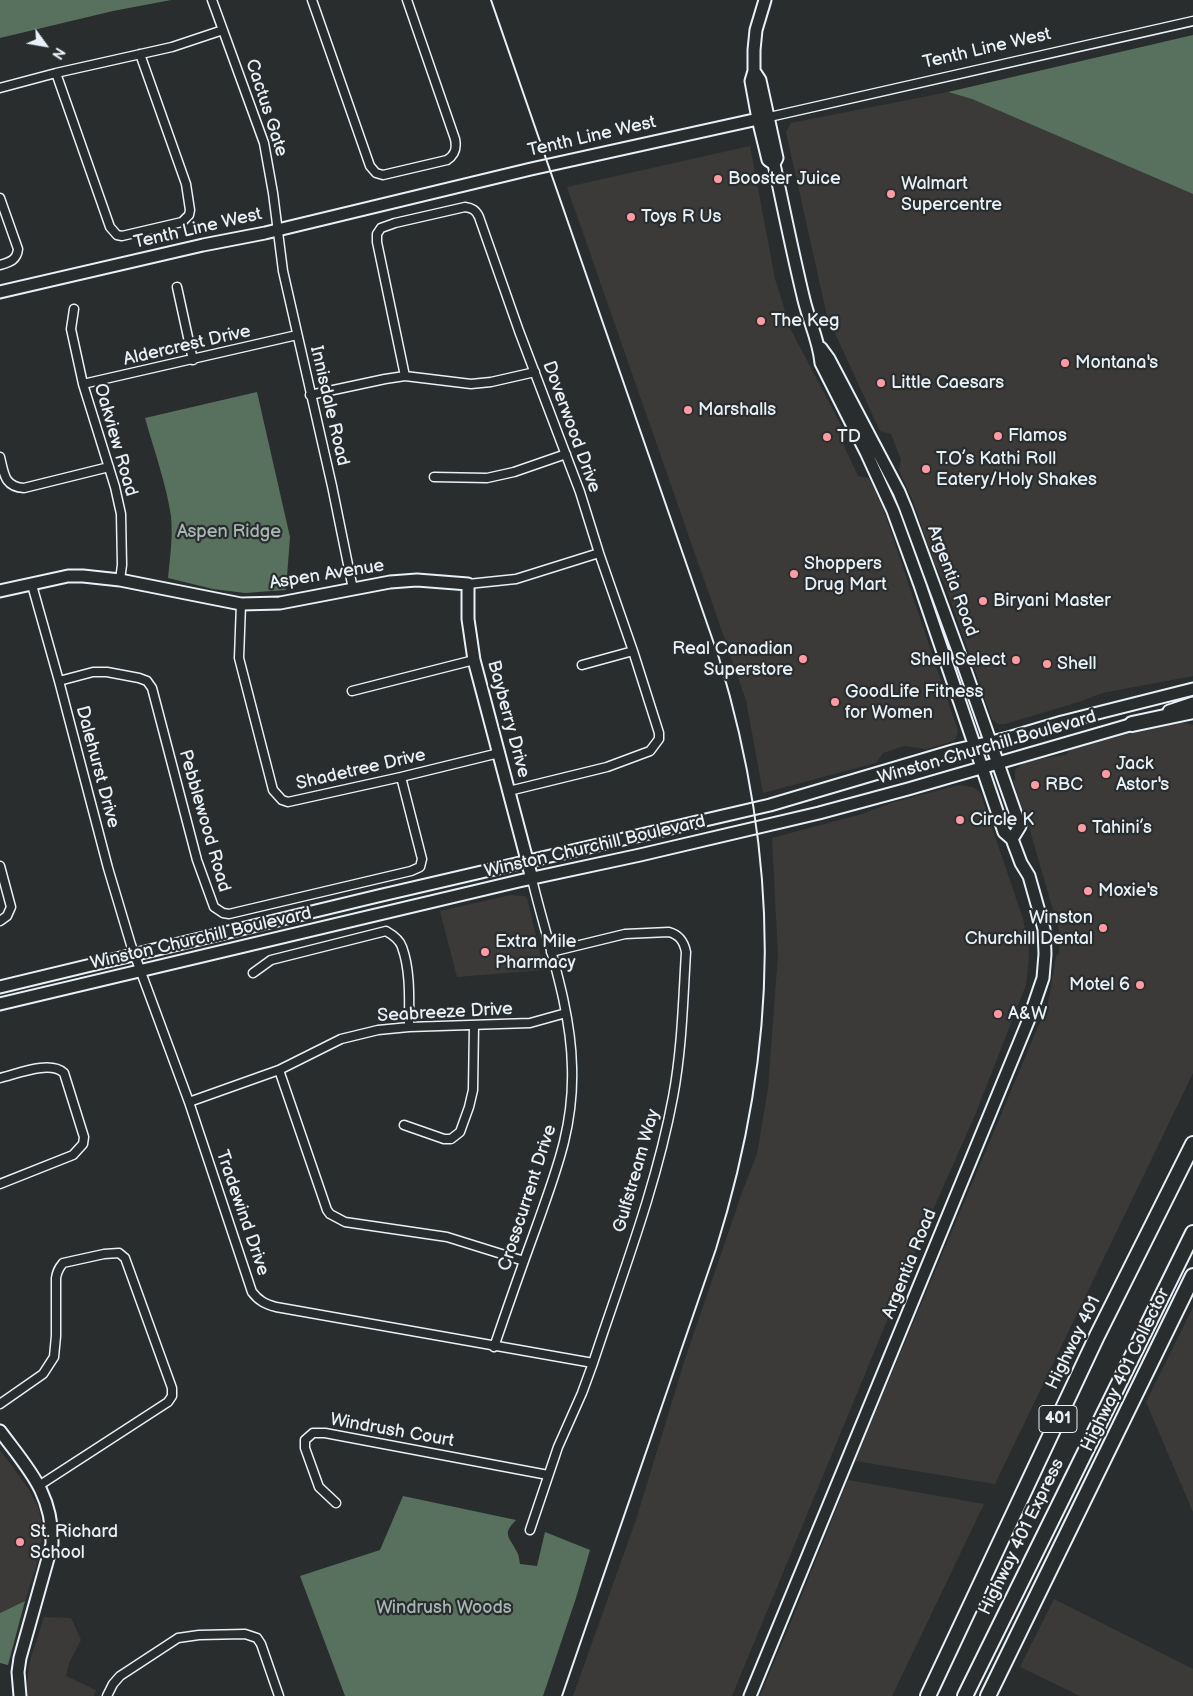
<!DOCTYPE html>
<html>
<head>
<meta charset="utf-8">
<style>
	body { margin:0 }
	#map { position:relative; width:1193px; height:1696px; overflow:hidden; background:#2a2d2e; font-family:"Balsamiq Sans",sans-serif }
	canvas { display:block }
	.north { position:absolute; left:20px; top:20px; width:50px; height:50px; -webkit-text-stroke:4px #2a2d2e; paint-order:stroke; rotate:122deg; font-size:14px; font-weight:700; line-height:20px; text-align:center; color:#e8f1f8 }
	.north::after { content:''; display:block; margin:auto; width:18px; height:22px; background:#e8f1f8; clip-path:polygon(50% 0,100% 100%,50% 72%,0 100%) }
</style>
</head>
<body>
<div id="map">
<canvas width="1193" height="1696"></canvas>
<div class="north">N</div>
</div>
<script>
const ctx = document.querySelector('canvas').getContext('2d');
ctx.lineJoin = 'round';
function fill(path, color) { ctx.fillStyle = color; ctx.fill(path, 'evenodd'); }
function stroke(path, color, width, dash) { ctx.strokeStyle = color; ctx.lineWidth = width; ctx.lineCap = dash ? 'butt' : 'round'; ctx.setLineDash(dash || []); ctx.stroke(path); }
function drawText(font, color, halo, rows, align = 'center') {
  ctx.font = font + ' "Balsamiq Sans",sans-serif'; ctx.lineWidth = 4.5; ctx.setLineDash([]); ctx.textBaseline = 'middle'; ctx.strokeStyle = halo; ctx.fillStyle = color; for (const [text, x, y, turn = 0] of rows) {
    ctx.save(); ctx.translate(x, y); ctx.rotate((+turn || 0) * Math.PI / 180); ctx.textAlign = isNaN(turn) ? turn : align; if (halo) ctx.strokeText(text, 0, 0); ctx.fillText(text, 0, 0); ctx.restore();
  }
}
fill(new Path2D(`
	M948,92L972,99L1193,194V676L1102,693L1082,701L1005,724H998L992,719L946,587L934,563L913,501L899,470L901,459L891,434L880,431L827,316L786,132L791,123Z
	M750,146L775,279L791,330L843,429L844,446L858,476L869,478L883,508L958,731L956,738L953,741L927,749L904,746L883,753L876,763L763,793L746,700L567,187Z
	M1169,720L1193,725V1073L995,1484L855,1461L1048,1003L1050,993L1056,956L1059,954L1060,934L1029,827L1013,781L1015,780V770L1025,761L1066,755L1071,749Z
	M959,785L972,787L979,791L981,795L1023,919L1028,942L1029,956L1026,985L975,1115L929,1219L732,1696H573L636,1520L686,1356L743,1190L757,1154L768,1089L778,955L772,838L862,814L894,802Z
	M511,895L525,896L527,898L544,970L457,977L440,911Z
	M1193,1307V1512L1146,1402Z
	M0,1450L28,1488L38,1507L43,1528L39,1557L25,1601L0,1613Z
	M848,1480L984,1504L892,1696H760L795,1612Z
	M1054,1599L1193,1669V1696H1080L1020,1667Z
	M44,1617L71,1618L81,1640L69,1663L66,1676L96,1690L94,1696H28L27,1687L29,1664Z`), '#3c3a38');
fill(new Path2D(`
	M0,0H171L113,11L0,38Z
	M1193,35V194L972,99L948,92Z
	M257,392L290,537L286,590L245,593L213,589L168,578C170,558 173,537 171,516C166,483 154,450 145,418Z
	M403,1496L516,1520C501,1535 510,1537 517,1552C519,1555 519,1560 520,1564L537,1566L545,1532L590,1550L576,1598L543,1696H345L300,1576L380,1550Z
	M25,1601L8,1665L0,1663V1613Z`), '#58715f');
const street = new Path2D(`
	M212,0L264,143L273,193L283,271L332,486L353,589
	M312,0L370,166L376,173L383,175L447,160C455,155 457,149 455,139L407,0
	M56,73L110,227L117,235L122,236L182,222L189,215L190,210L186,184L140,54
	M0,88L56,73L172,47L223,30
	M765,118L1193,21
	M0,198L18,249C17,260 10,262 0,265
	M177,287L193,360
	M74,309L71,329L83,384L115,487L121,514L122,565L120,580
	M405,376L377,242V234L381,228L395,223L465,207C472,208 476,210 479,217L519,331L580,492L599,553L633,651L659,733V739L650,751L607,767L509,791
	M83,384L297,335
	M310,395L385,379L405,376L471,384L491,382L535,372
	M0,457C4,473 4,487 24,488L109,467
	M434,477L487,478L514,472L566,454
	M468,584L516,579L599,553
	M32,585L59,681L108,868L131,945L189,1102L252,1292C259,1301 265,1304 276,1307L593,1363
	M241,604L239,658L273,790L282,800L288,802L401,777L499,753
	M582,665L633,651
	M59,681L93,672H107L139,678L147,681L152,688L197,860L214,907L223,913L229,914L411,871L420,867L422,859L401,777
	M352,691L474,660
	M0,866L11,907L7,916L0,921
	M253,973L271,960L386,931C393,935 400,940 402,947C411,971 409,1003 409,1027
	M279,1070L327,1210L330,1214L345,1222L447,1237L524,1261
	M0,1078C17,1074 50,1060 64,1073L84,1137L83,1144L73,1155L0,1184
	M189,1102L279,1070L341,1039L378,1030L409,1027L530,1023L566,1013
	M404,1125L444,1139H451L460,1132L469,1107L473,1090L474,1025
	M494,1347C508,1306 522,1266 537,1225C556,1171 574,1127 572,1067C571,1005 546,939 532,879
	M0,1404L43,1374L54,1357L56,1336V1278C57,1271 59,1268 63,1263L104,1254L119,1253L125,1258L172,1388V1396L168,1402L40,1485
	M336,1503L319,1487L305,1448V1440L313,1433H325L548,1475
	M530,1530L558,1447L582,1393L593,1363C622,1275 656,1188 673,1097C682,1049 683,1001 686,952C684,942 680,935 669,932L625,934L551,952
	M107,1696L113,1684L120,1676L178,1638L199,1635L245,1634L257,1638L261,1644L279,1696`);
const secondary = new Path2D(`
	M765,0L756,30L754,50V71L751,81L758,119L768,160L774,164
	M0,292L203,245L265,233L531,169L758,119
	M821,348L829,359L899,492L906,509L964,667L1020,826L1012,839
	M0,591L68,576H83L120,580L241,604L280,603L390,582L417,580L468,584V619L474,660L532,879
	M1169,711L1193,703
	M0,987L378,896L770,805L956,750L1008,738L1062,722L1193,689
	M0,1004L519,881L640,855L819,813L908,789L1140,722
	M0,1431C28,1469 53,1493 52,1544L20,1658L18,1672L20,1696
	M750,1696L1029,1019L1043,978L1045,954L1044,929L1029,876L1021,863L1012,839L1004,832L920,585L893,511L866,452L821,363C819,341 809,321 804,300C793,255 784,210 774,164L777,158L760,80L754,71`);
const highway = new Path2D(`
	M1132,724L1193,711
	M928,1696L1097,1336L1193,1144
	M965,1696L1193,1233
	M988,1696L1193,1276`);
stroke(street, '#e8f1f8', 11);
stroke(secondary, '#e8f1f8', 15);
stroke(highway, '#e8f1f8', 18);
stroke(street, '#2a2d2e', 8);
stroke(secondary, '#2a2d2e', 11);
stroke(highway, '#2a2d2e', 14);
stroke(new Path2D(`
	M491,0L719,658C781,863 780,1045 716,1249L562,1696`), '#e8f1f8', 2);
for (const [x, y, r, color] of [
	[718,179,5,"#ff9aa2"],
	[891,194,5,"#ff9aa2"],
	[631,217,5,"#ff9aa2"],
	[761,321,5,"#ff9aa2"],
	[1065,363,5,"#ff9aa2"],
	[881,383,5,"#ff9aa2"],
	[688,410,5,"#ff9aa2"],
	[998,436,5,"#ff9aa2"],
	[827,437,5,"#ff9aa2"],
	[926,469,5,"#ff9aa2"],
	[794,574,5,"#ff9aa2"],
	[983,601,5,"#ff9aa2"],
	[803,659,5,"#ff9aa2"],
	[1016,660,5,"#ff9aa2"],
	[1047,664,5,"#ff9aa2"],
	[835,702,5,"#ff9aa2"],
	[1106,774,5,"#ff9aa2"],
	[1035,785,5,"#ff9aa2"],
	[960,820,5,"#ff9aa2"],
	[1082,828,5,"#ff9aa2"],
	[1088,891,5,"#ff9aa2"],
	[1103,928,5,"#ff9aa2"],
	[485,952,5,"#ff9aa2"],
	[1140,985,5,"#ff9aa2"],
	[998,1014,5,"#ff9aa2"],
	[20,1542,5,"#ff9aa2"]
]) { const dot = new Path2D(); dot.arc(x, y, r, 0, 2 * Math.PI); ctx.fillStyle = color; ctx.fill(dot); stroke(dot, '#2a2d2e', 2); }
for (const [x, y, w] of [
	[1058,1419,38]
]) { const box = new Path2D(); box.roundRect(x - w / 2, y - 13.5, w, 27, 4); ctx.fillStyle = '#2a2d2e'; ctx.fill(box); stroke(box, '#e8f1f8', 1); }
drawText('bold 16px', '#e8f1f8', null, [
	["401",1058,1419]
]);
drawText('18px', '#e8f1f8', '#2a2d2e', [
	["Tenth Line West",987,49,-13],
	["Cactus Gate",266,108,72],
	["Tenth Line West",592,137,-13],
	["Tenth Line West",198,229,-13],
	["Aldercrest Drive",187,346,-13],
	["Innisdale Road",329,406,77],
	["Doverwood Drive",571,427,70],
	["Oakview Road",115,440,74],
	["Aspen Avenue",327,575,-9],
	["Argentia Road",952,581,70],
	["Bayberry Drive",508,719,75],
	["Winston Churchill Boulevard",987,748,-16],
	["Dalehurst Drive",97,767,75],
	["Shadetree Drive",361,770,-13],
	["Pebblewood Road",204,821,74],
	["Winston Churchill Boulevard",595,847,-13],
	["Winston Churchill Boulevard",201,939,-13],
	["Seabreeze Drive",445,1013,-3],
	["Gulfstream Way",637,1171,-74],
	["Crosscurrent Drive",528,1198,-72],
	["Tradewind Drive",242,1213,71],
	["Argentia Road",910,1264,-68],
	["Highway 401",1074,1343,-64],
	["Highway 401 Collector",1126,1370,-64],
	["Windrush Court",392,1431,10],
	["Highway 401 Express",1022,1537,-64]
]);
drawText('18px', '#e8f1f8', '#2a2d2e', [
	["Booster Juice",728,179],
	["Walmart",901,184],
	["Supercentre",901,205],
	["Toys R Us",641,217],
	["The Keg",771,321],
	["Montana's",1075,363],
	["Little Caesars",891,383],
	["Marshalls",698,410],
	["Flamos",1008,436],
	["TD",837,437],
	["T.O’s Kathi Roll",936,459],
	["Eatery/Holy Shakes",936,480],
	["Shoppers",804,564],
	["Drug Mart",804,585],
	["Biryani Master",993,601],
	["Real Canadian",793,649,"right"],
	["Superstore",793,670,"right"],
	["Shell Select",1006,660,"right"],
	["Shell",1057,664],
	["GoodLife Fitness",845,692],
	["for Women",845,713],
	["Jack",1116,764],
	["Astor's",1116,785],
	["RBC",1045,785],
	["Circle K",970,820],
	["Tahini’s",1092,828],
	["Moxie's",1098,891],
	["Winston",1093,918,"right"],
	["Churchill Dental",1093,939,"right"],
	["Extra Mile",495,942],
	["Pharmacy",495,963],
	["Motel 6",1130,985,"right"],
	["A&W",1008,1014],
	["St. Richard",30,1532],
	["School",30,1553]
], 'left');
drawText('18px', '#a7b7b3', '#2a2d2e', [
	["Aspen Ridge",229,532],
	["Windrush Woods",444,1608]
]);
</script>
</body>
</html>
